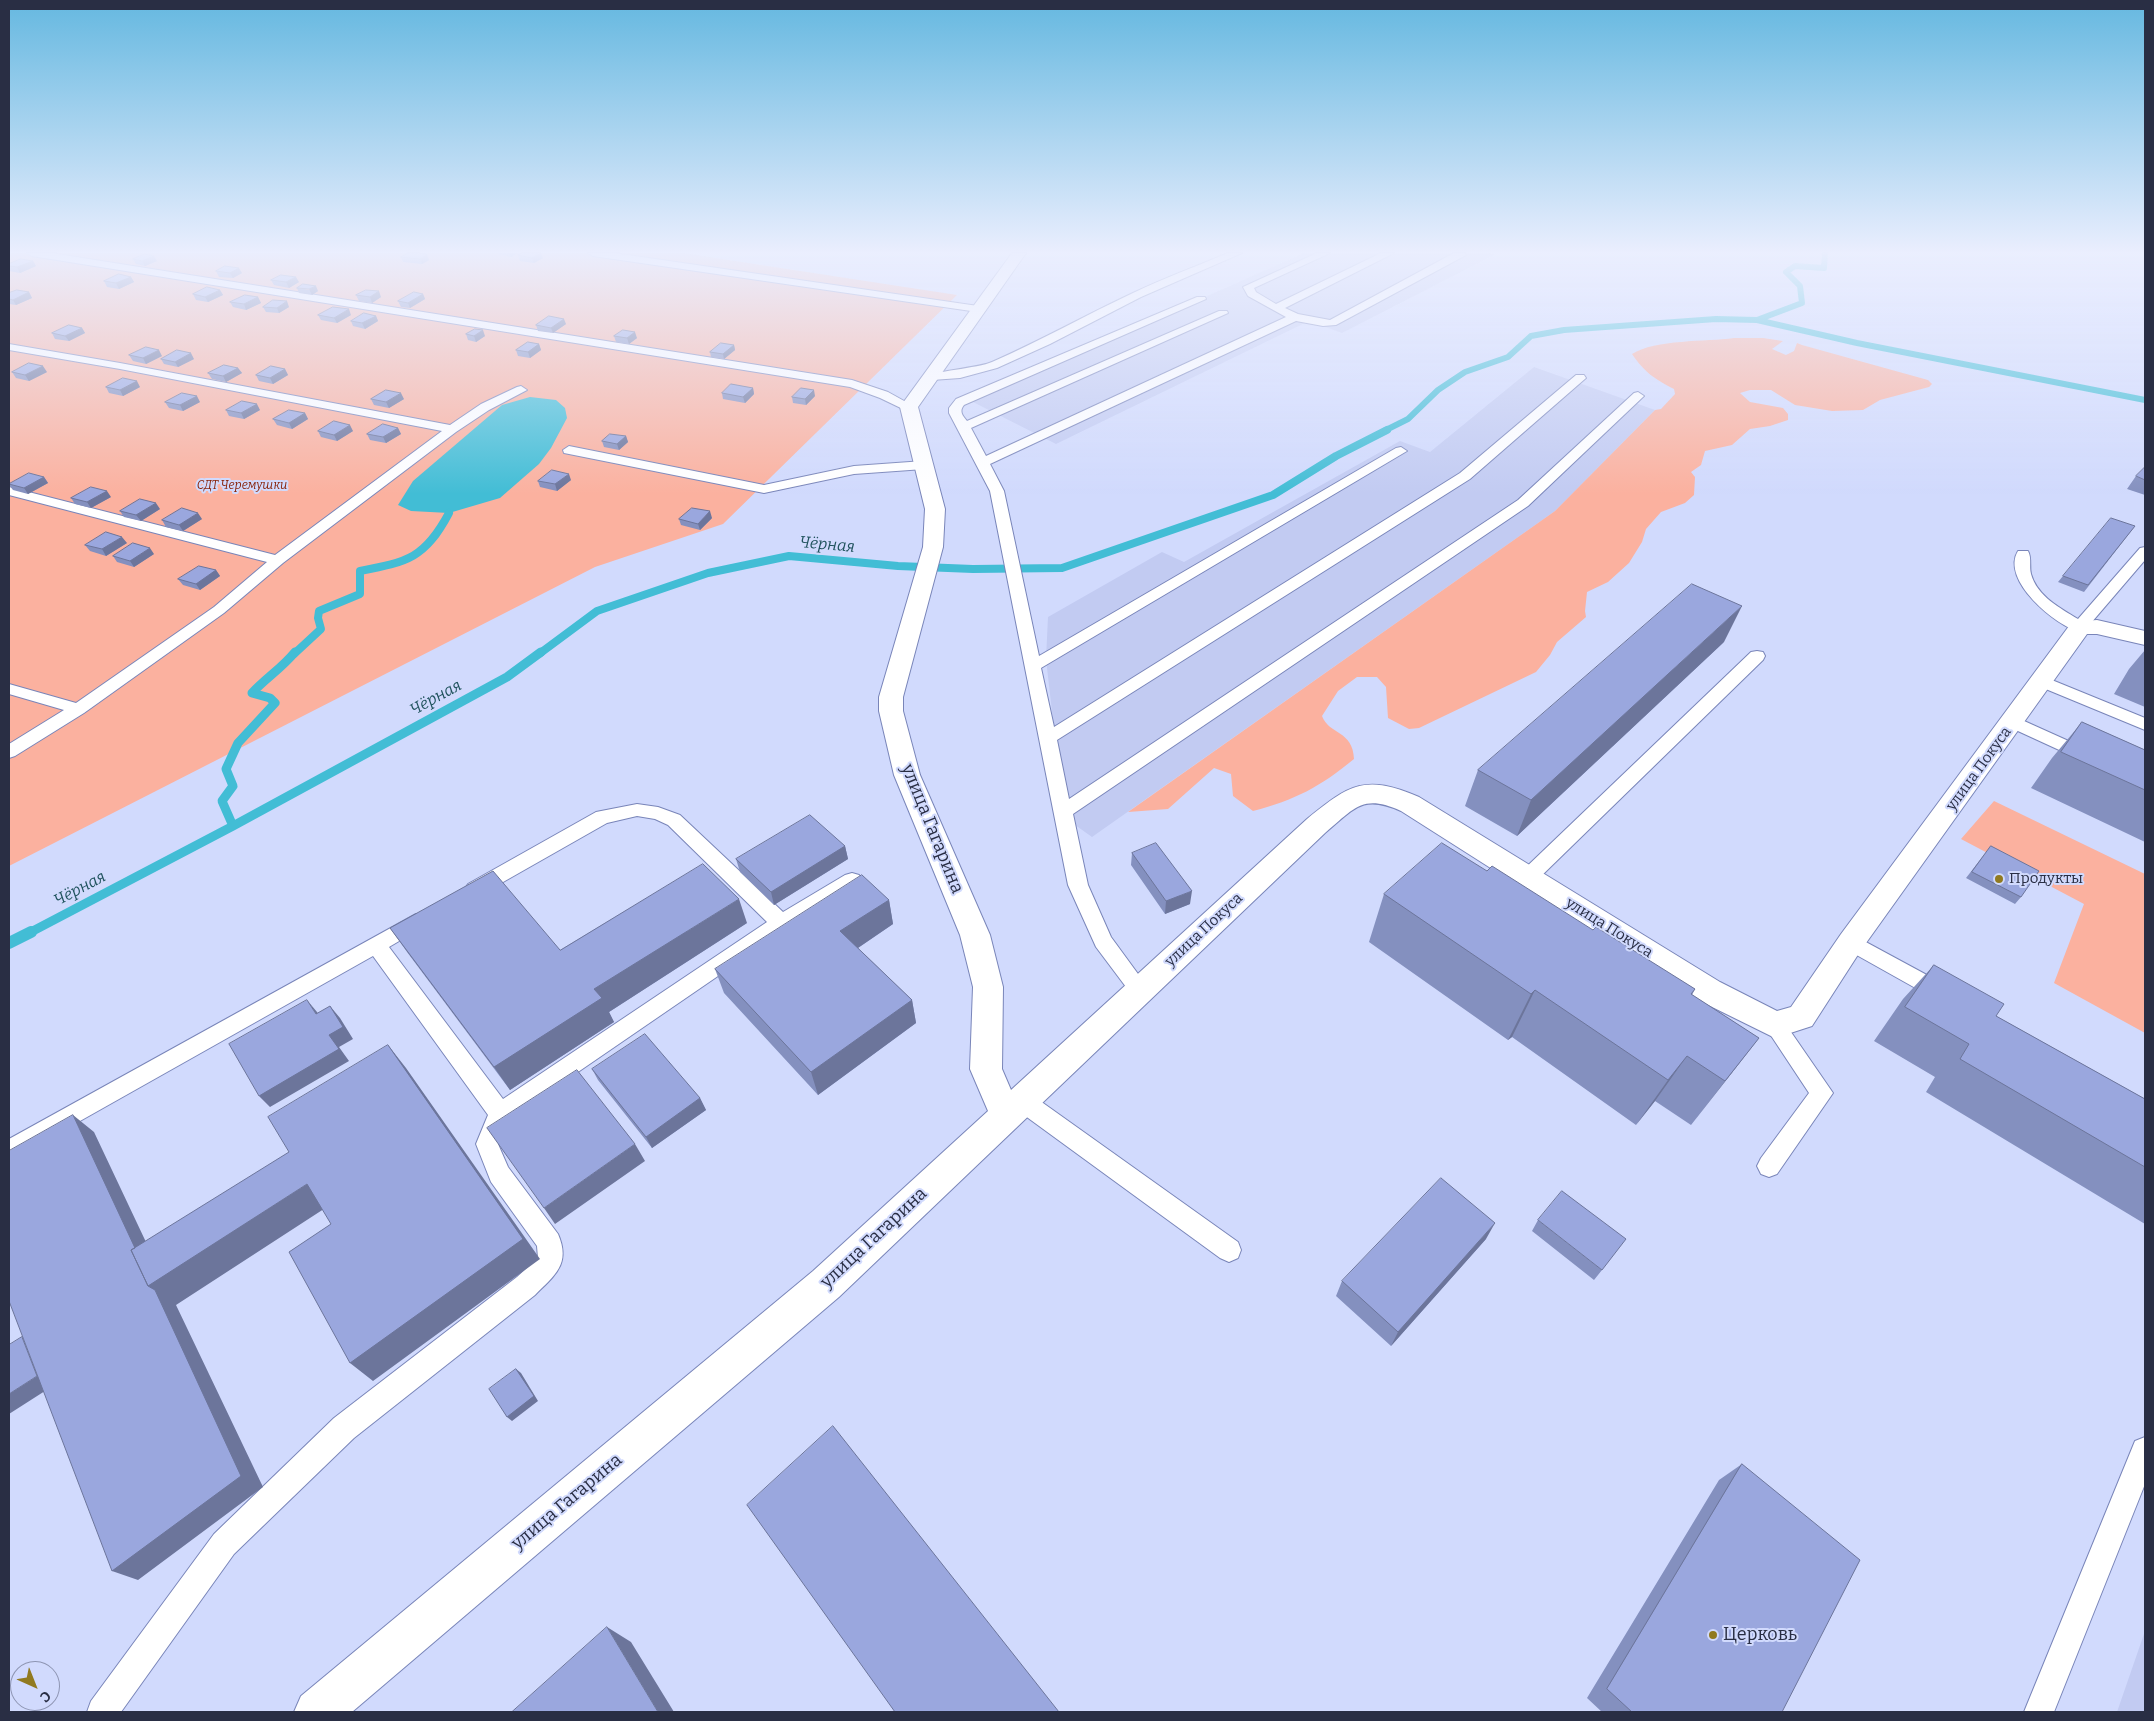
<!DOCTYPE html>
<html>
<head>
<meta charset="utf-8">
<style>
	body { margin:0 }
	#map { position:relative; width:2154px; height:1721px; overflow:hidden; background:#d1dafd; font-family:Bitter,serif }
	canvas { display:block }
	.frame { position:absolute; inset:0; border:10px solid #292e44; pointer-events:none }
	.north { position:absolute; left:10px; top:1661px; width:50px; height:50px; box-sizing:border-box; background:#d1dafd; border:1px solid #8e95b3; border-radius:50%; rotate:136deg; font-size:14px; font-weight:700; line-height:20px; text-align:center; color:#292e44 }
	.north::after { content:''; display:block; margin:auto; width:18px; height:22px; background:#917a20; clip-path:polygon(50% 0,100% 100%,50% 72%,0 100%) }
</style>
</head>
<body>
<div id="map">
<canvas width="2154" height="1721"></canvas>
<div class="frame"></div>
<div class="north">С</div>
</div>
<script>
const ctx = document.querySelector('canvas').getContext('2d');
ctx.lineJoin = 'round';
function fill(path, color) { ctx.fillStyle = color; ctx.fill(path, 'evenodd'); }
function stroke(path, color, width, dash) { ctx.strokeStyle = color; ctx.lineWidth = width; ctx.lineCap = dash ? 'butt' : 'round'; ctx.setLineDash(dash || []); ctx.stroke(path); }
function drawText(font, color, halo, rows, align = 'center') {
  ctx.font = font + ' Bitter,serif'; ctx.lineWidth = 4; ctx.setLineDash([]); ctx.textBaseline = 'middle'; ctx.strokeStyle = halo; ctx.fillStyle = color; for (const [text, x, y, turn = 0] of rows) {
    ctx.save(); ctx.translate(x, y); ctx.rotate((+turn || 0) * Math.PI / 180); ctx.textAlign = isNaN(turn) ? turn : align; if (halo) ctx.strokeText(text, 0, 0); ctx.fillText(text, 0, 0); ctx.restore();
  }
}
fill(new Path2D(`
	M1304,253H1489L1494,255L1342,333L1309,321L1056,444L971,401Z
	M1534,367L1655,410L1555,511L1092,837L1064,817L1046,659L1048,617L1162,552L1184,562L1400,441L1430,452Z
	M2145,1631V1712H2117Z`), '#c2cbf2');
fill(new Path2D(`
	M9,253H683L957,295L723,524L595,567L9,866Z
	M1734,338H1763L1783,341L1772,349L1786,355L1794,351L1797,343L1802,345L1928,380L1932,384L1929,387L1880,400L1863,410L1832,411L1795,405L1771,390H1750L1740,393L1750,402L1783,408L1788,414V420L1770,426L1750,429L1732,445L1705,451L1701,465L1691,472L1695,477L1694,495L1685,503L1661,512L1646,529L1642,542L1629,563L1608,582L1587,592L1585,611L1586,617L1557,642L1550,655L1536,672L1419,728L1409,729L1388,718L1386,687L1377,677H1357L1338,691L1322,716C1329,735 1353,730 1354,759C1320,787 1295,800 1253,811L1233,796L1231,774L1214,768L1168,809L1128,812L1555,511L1655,410L1661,409L1675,394L1674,389C1655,379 1645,373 1632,354C1656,339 1705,342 1734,338Z
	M1994,801L2145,874V1033L2054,983L2084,904L1961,839Z`), '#fbb19f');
fill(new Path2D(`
	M530,397L556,400L565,408L567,418L551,448L539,464L500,498L449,513L411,511L398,505L413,481L502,405Z`), '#42bdd5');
stroke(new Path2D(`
	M1757,320L1857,343L2145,400
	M1384,431L1408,419L1438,390L1465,372L1508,357L1531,336L1564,330L1716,319L1757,320L1802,303L1800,286L1786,272L1795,266L1824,268L1825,253`), '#42bdd5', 6);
stroke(new Path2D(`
	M294,654L321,629L318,618L319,611L360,594V571C408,562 425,558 449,513
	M539,654L597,611L708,573L789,556L898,566L973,569L1062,568L1273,495L1336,456L1387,430`), '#42bdd5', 8);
stroke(new Path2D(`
	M233,826L222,801L233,786L226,769L238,743L275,703L270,698L252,693C266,678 282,668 295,652
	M29,933L233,826L507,677L541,652`), '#42bdd5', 9);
stroke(new Path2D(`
	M9,943L31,932`), '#42bdd5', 12);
const service = new Path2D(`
	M27,253H51L852,380L888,392L915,407L909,411L905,410L880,398L850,387L32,256Z
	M588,253H614L978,306L983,309L978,312L593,256Z
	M1228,253H1242L1141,297L1050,344L997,368L960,378L932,380L926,376C930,372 979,368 992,362C1040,341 1086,315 1133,293C1164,278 1197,266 1228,253Z
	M1317,253H1330L1254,288L1256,292L1276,304L1381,253H1394L1285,308L1298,314L1330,320L1454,253H1465L1466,255L1336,325L1323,326L1296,321L990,464L1004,491L1039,656L1396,448L1401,447L1407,451L1041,668L1054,727L1460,473L1576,375H1584L1586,378L1470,479L1057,740L1069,799L1518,500L1634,393L1638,392L1644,396L1528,506L1073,814L1088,885L1111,937L1149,989L1146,995L1139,997L1132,995L1096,947L1068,885L990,491L949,413V408L956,399L1197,297H1205L1206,299L964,405C959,411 962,415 967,421L1219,311H1227L1228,313L971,428L986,456L1286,317L1248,296L1243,287Z
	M9,344L120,363L450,425L481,404L517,387L521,386L527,390L489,410L456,432L283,563L224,613L84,713L15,756L9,758V744L64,710L9,694V684L76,703L214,607L267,562L9,495V487L275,555L442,431L120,369L9,350Z
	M569,446L764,485L854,466L924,461L931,465L924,469L854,474L764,493L564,453L563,450Z
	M2145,547V560L2085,630L2080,632C2056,626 2000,580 2018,551H2028C2032,558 2029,566 2031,574C2037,596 2060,608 2078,619L2140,548Z
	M1757,651L1763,652L1765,656L1763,660L1534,883L1527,885L1520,883L1517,878L1520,873L1751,652Z
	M2042,676L2145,718V730L2036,685L2034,681L2036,677Z
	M2013,716L2093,752L2096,756L2093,760L2087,762L2081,760L2007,726L2005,722L2007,718Z
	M637,804L658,807L680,815L783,912L845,875L852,873L859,875L862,880L859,885L788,928L508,1120L498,1144L508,1167L558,1234C571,1264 555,1275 535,1295L354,1438L234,1554L121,1712H87L91,1701L214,1534L334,1418L517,1277L538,1258L537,1246L491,1182L476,1144L488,1115L373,956L9,1161V1139L416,914L423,917L426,922L423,927L389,947L503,1099L767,922L668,825L655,819L637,816L607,823L482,894L475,896L468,894L465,889L468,884L596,812Z
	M1851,934L1949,987L1952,993L1949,999L1942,1001L1935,999L1844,948L1841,942L1844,936Z
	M1775,1016L1782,1019L1833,1093L1777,1174L1769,1177L1761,1174L1757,1166L1761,1158L1809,1093L1764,1025L1768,1019Z
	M1021,1090L1029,1093L1238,1242L1241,1250L1238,1258L1229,1262L1220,1258L1013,1107L1010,1100L1013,1093Z
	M2145,1437V1484L2054,1712H2024L2135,1441Z`);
const minor = new Path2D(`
	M1012,253H1026L918,407L945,509L943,547L903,697V711L920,775L990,935L1003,987L1002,1069L1011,1090L1307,819C1350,784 1365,774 1419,797L1720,982L1777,1011L1791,1007L1841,934L2072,622L2097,620L2145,631V645L2097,634H2087L1861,950L1812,1026L1775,1038L1698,1000L1401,811C1362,793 1354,809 1325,833L839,1297L352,1712H294L301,1696L813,1271L988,1111L970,1069L973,987L960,935L894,775L879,711V697L923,547L925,509L900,407Z`);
stroke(service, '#7985b9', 2);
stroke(minor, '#7985b9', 2);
fill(service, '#fff');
fill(minor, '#fff');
fill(new Path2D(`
	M498,253H517L511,257L498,254Z
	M518,255L543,258L534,263L520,261Z
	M401,257L429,260L422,264L403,262Z
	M133,259L157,261L145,266L136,264Z
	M33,261L36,266L20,273L9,271V264Z
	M216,271L242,273L233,278L219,277Z
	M131,277L134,282L119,289L107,287L104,281Z
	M271,280L299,282L289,288L274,285Z
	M297,288L318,291L312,295L299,293Z
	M220,290L223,295L208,302L196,300L193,294Z
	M29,292L32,298L16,305L9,304V293Z
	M423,294L425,299L410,308L401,307L398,301Z
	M356,295L381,297L372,303L359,301Z
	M258,297L261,303L246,310L233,307L230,302Z
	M263,307H289L279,313L266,312Z
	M318,315H351L337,323L321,320Z
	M376,316L378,321L365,329L353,326L351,321Z
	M566,324L553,333L538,331L536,325Z
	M82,328L85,333L69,341L55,339L52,333Z
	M466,334L485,336L476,342L468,340Z
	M614,336L637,338L629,344L616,342Z
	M539,344L541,350L530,358L518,356L516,350Z
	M734,345L735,350L724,359L711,357L710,352Z
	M129,355L162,356L146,364L133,361Z
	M161,359H194L178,367L164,364Z
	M238,368L242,373L226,382L212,379L208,373Z
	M285,369L288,375L273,384L259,381L256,375Z
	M12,372H47L29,381L16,378Z
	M106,387H140L123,396L109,393Z
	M753,388L754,394L745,403L723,399L722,393Z
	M815,396L806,405L793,403L792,397Z
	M371,399H404L389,408L374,405Z
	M165,402H200L183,411L169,408Z
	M226,410H260L244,419L229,416Z
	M305,413L308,419L292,429L277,425L273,419Z
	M398,428L401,434L386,443L370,440L367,434Z
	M318,431H353L337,441L321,437Z
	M626,436L628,442L619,450L604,447L602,441Z
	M2145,467V495L2127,489L2136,476Z
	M44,477L48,483L28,494L13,490L9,485V484Z
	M571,480L557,491L540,487L538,481Z
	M111,497L91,508L75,504L71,498Z
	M160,509L141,521L124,517L120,511Z
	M712,518L700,530L681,525L679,519Z
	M202,519L183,531L166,527L162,520Z
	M2135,526L2084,592L2058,582L2063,576Z
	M127,543L106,556L90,551L85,545Z
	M154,554L134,567L117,562L113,556Z
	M216,570L220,576L200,590L183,585L178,579Z
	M1724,642L1517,836L1465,806L1478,770Z
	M2145,650V707L2114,694L2129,669Z
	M2082,722L2145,750V842L2031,788L2052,758Z
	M845,846L848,859L774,905L740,872L736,859Z
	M1991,846L2021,897L2015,904L1966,878Z
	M1132,853L1190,904L1165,914L1131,865Z
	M1384,894L1593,930L1695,989L1692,995L1759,1038L1691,1125L1655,1101L1636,1125L1512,1037L1508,1040L1369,942Z
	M889,900L893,924L858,948L912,1000L916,1023L818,1095L724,993L715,969Z
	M747,923L609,1012L614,1022L510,1090L407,952L390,928L560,950Z
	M1934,965L1996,1016L2145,1099V1224L1926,1092L1935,1077L1874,1041L1903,999Z
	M592,1069L700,1098L706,1110L652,1148L598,1080Z
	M1538,1220L1602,1270L1594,1280L1532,1231Z
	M1486,1239L1391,1346L1336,1296L1342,1281Z
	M1742,1464L1782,1712H1602L1587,1698L1719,1480Z`), '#8490bf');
fill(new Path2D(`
	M510,253H517L511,257Z
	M541,253L543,258L534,263L532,258Z
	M427,254L429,260L422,264L420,259Z
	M154,256L157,261L145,266L142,261Z
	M33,261L36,266L20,273L17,267Z
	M239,268L242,273L233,278L230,273Z
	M131,277L134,282L119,289L116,283Z
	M296,277L299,282L289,288L286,282Z
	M316,286L318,291L312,295L309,289Z
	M220,290L223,295L208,302L205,297Z
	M379,291L381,297L372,303L370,297Z
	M29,292L32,298L16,305L13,300Z
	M423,294L425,299L410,308L408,303Z
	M258,297L261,303L246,310L244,304Z
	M287,301L289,307L279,313L277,308Z
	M349,309L351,315L337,323L334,318Z
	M376,316L378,321L365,329L362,323Z
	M564,319L566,324L553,333L551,328Z
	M82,328L85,333L69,341L65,336Z
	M483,330L485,336L476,342L474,336Z
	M635,332L637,338L629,344L627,338Z
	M539,344L541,350L530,358L528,352Z
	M734,345L735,350L724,359L723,354Z
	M159,350L162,356L146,364L143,358Z
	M191,353L194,359L178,367L175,362Z
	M43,366L47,372L29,381L25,375Z
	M238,368L242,373L226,382L223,376Z
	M285,369L288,375L273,384L270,378Z
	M137,381L140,387L123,396L120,390Z
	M753,388L754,394L745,403L743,397Z
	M814,390L815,396L806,405L805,399Z
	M401,393L404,399L389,408L386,402Z
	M197,396L200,402L183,411L180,405Z
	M257,404L260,410L244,419L241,413Z
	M305,413L308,419L292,429L289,423Z
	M350,425L353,431L337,441L334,435Z
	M398,428L401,434L386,443L383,437Z
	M626,436L628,442L619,450L617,444Z
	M569,474L571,480L557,491L555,484Z
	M44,477L48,483L28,494L24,488Z
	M107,491L111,497L91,508L87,502Z
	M156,503L160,509L141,521L136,515Z
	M710,511L712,518L700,530L698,524Z
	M198,513L202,519L183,531L179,525Z
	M122,537L127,543L106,556L102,549Z
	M150,548L154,554L134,567L130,561Z
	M216,570L220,576L200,590L196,584Z
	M1742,606L1724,642L1517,836L1531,800Z
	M845,846L848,859L774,905L771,892Z
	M1192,891L1190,904L1165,914L1166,901Z
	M739,899L747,923L609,1012L614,1022L510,1090L494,1067L594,989Z
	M889,900L893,924L846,956L840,931Z
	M1535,990L1512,1037L1508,1040L1531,994Z
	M307,1000L317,1012L326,1026L316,1014Z
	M912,1000L916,1023L818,1095L811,1072Z
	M330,1006L340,1018L353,1039L339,1047L349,1061L270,1107L259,1096L329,1035Z
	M1759,1038L1724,1083L1691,1125L1725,1081Z
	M388,1045L406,1068L540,1259L373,1381L350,1363Z
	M1687,1056L1655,1101L1636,1125L1668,1080Z
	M700,1098L706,1110L652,1148L646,1137Z
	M73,1115L94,1132L162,1276L307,1184L330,1205L176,1305L263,1487L138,1580L112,1571L148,1286Z
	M635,1144L645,1161L555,1224L544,1208Z
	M1495,1223L1486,1239L1391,1346L1398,1332Z
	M516,1369L521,1373L538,1401L512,1421L507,1417Z
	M42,1373L59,1382L9,1414V1394Z
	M607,1627L631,1642L674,1712H658Z`), '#6c759b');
const building = new Path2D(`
	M408,253H416L427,254L420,259L401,257Z
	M522,253H541L532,258L518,255Z
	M145,254L154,256L142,261L133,259Z
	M21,259L33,261L17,267L9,266V264Z
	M225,266L239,268L230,273L216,271Z
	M119,274L131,277L116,283L104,281Z
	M281,275L296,277L286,282L271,280Z
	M303,284L316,286L309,289L297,288Z
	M207,287L220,290L205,297L193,294Z
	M17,290L29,292L13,300L9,299V293Z
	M366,290L379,291L370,297L356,295Z
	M414,292L423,294L408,303L398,301Z
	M245,295L258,297L244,304L230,302Z
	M273,300L287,301L277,308L263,307Z
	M333,307L349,309L334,318L318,315Z
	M364,313L376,316L362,323L351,321Z
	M549,316L564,319L551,328L536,325Z
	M69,325L82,328L65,336L52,333Z
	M475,329L483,330L474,336L466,334Z
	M623,330L635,332L627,338L614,336Z
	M528,342L539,344L528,352L516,350Z
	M721,343L734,345L723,354L710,352Z
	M146,347L159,350L143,358L129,355Z
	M177,350L191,353L175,362L161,359Z
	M29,363L43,366L25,375L12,372Z
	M224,365L238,368L223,376L208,373Z
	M271,366L285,369L270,378L256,375Z
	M123,378L137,381L120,390L106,387Z
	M731,384L753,388L743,397L722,393Z
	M801,388L814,390L805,399L792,397Z
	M386,390L401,393L386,402L371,399Z
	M182,393L197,396L180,405L165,402Z
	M242,401L257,404L241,413L226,410Z
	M289,410L305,413L289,423L273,419Z
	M334,421L350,425L334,435L318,431Z
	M383,424L398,428L383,437L367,434Z
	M610,434L626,436L617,444L602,441Z
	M2145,467V480L2136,476Z
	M552,470L569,474L555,484L538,481Z
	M29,473L44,477L24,488L9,484Z
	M91,487L107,491L87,502L71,498Z
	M140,499L156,503L136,515L120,511Z
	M182,508L198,513L179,525L162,520Z
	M692,508L710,511L698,524L679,519Z
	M2111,518L2135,526L2088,585L2063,576Z
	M106,532L122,537L102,549L85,545Z
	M133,543L150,548L130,561L113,556Z
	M199,566L216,570L196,584L178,579Z
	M1692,584L1742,606L1531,800L1478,770Z
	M2082,722L2145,750V790L2061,752Z
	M810,815L845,846L771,892L736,859Z
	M1156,843L1192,891L1166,901L1132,853Z
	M1442,843L1487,871L1492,866L1593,930L1596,927L1695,989L1691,994L1759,1038L1725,1081L1687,1056L1668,1080L1535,990L1531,994L1384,894Z
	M1991,846L2039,871L2021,897L1972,872Z
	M703,864L739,899L594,989L602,998L494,1067L390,928L493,871L560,950Z
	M862,875L889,900L840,931L912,1000L811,1072L715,969Z
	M1934,965L2004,1004L1996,1016L2145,1099V1167L1960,1059L1969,1044L1905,1007Z
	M307,1000L316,1014L330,1006L343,1027L329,1035L339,1049L259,1096L229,1044Z
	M645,1034L700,1098L646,1137L592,1069Z
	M388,1045L523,1239L350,1363L289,1252L331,1224L307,1184L148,1286L131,1250L289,1152L268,1117Z
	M577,1070L635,1144L544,1208L487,1128Z
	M73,1115L135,1248L131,1250L148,1286L155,1290L241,1476L112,1571L9,1301V1151Z
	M1441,1178L1495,1223L1398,1332L1342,1281Z
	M1562,1191L1626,1239L1602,1270L1538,1220Z
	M22,1337L37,1376L9,1394V1345Z
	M516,1369L534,1396L507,1417L489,1389Z
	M833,1426L1059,1712H895L747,1505Z
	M1742,1464L1860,1560L1782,1712H1632L1607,1689Z
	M607,1627L658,1712H512Z`);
fill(building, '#9aa7de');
stroke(building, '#6c759b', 1);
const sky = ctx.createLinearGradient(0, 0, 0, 494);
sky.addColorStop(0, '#65b8e0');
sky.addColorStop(0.51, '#eaeefe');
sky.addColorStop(1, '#eaeefe00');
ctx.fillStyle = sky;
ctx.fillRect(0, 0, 2154, 494);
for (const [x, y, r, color] of [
	[1999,879,5,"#917a20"],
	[1713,1635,5,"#917a20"]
]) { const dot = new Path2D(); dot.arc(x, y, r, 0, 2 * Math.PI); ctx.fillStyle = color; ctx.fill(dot); stroke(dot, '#d1dafd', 2); }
drawText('italic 12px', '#89230a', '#d1dafd', [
	["СДТ Черемушки",242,486]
]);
drawText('15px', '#292e44', '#d1dafd', [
	["улица Покуса",1979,769,-54],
	["улица Покуса",1609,928,32],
	["улица Покуса",1204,930,-43]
]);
drawText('15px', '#292e44', '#d1dafd', [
	["Продукты",2009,879]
], 'left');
drawText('italic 16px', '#1f525c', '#d1dafd', [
	["Чёрная",827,545,5],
	["Чёрная",436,698,-29],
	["Чёрная",80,889,-28]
]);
drawText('18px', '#292e44', '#d1dafd', [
	["улица Гагарина",932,829,68],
	["улица Гагарина",874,1238,-43],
	["улица Гагарина",567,1502,-40]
]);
drawText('18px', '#292e44', '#d1dafd', [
	["Церковь",1723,1635]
], 'left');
</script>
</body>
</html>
